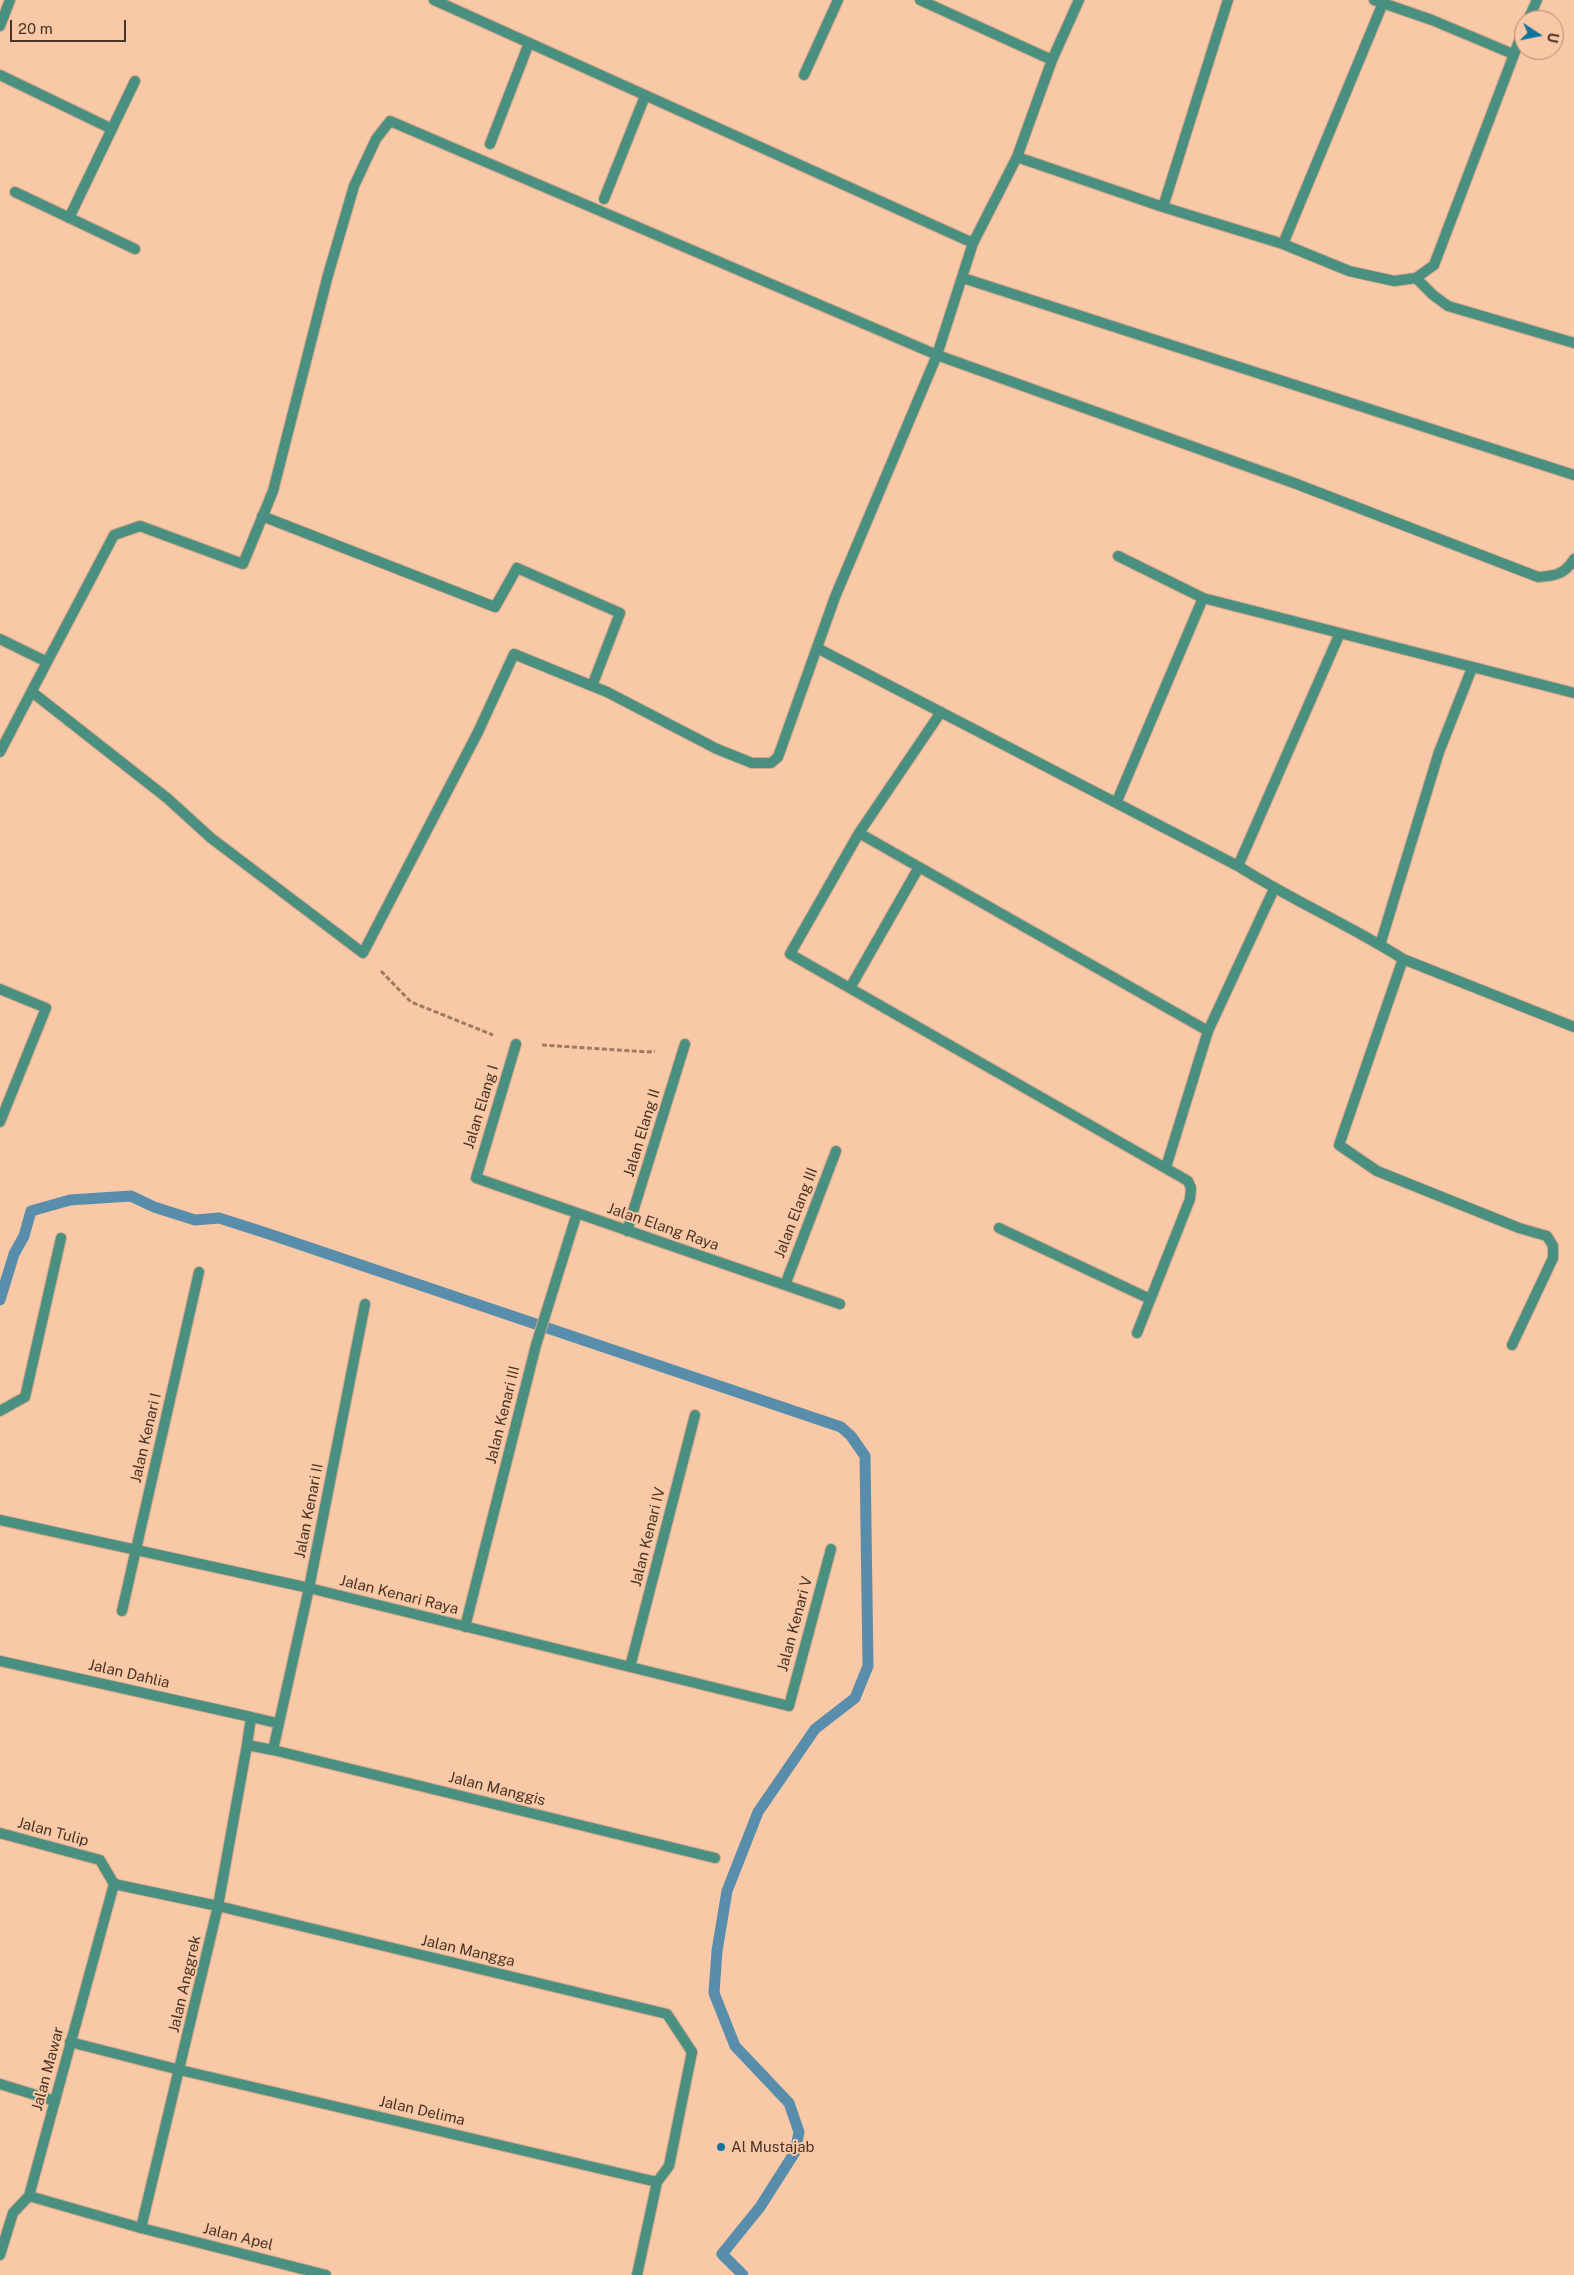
<!DOCTYPE html>
<html>
<head>
<meta charset="utf-8">
<style>
	body { margin:0 }
	#map { position:relative; width:1574px; height:2275px; overflow:hidden; background:#f9c8a6; font-family:"Public Sans",sans-serif }
	canvas { display:block }
	.north { position:absolute; left:1514px; top:10px; width:50px; height:50px; box-sizing:border-box; background:#f9c8a6; border:1px solid #b28d73; border-radius:50%; rotate:101deg; font-size:14px; font-weight:700; line-height:20px; text-align:center; color:#483426 }
	.north::after { content:''; display:block; margin:auto; width:18px; height:22px; background:#1273a0; clip-path:polygon(50% 0,100% 100%,50% 72%,0 100%) }
	.scale { position:absolute; left:10px; top:20px; width:116px; height:22px; box-sizing:border-box; border:2px solid #483426; border-top:0; padding-left:6px; font-size:15px; line-height:18px; white-space:nowrap; color:#483426; -webkit-text-stroke:4px #f9c8a6; paint-order:stroke }
</style>
</head>
<body>
<div id="map">
<canvas width="1574" height="2275"></canvas>
<div class="north">U</div>
<div class="scale">20 m</div>
</div>
<script>
const ctx = document.querySelector('canvas').getContext('2d');
ctx.lineJoin = 'round';
function stroke(path, color, width, dash) { ctx.strokeStyle = color; ctx.lineWidth = width; ctx.lineCap = dash ? 'butt' : 'round'; ctx.setLineDash(dash || []); ctx.stroke(path); }
function drawText(font, color, halo, rows, align = 'center') {
  ctx.font = font + ' "Public Sans",sans-serif'; ctx.lineWidth = 4; ctx.setLineDash([]); ctx.textBaseline = 'middle'; ctx.strokeStyle = halo; ctx.fillStyle = color; for (const [text, x, y, turn = 0] of rows) {
    ctx.save(); ctx.translate(x, y); ctx.rotate((+turn || 0) * Math.PI / 180); ctx.textAlign = isNaN(turn) ? turn : align; if (halo) ctx.strokeText(text, 0, 0); ctx.fillText(text, 0, 0); ctx.restore();
  }
}
stroke(new Path2D(`
	M0,1300L14,1254L24,1236L31,1211L70,1200L131,1196L154,1207L195,1220L219,1218L266,1233L841,1427L851,1436L865,1456L868,1666L855,1698L815,1729L758,1812L727,1891L717,1951L714,1993L735,2046L789,2103L799,2132L795,2152L760,2207L722,2254L743,2275`), '#588eac', 11);
const service = new Path2D(`
	M114,1884L218,1906
	M70,2042L180,2070
	M0,2084L55,2101
	M29,2196L141,2228
	M637,2275L657,2182L669,2166L692,2052`);
const minor = new Path2D(`
	M434,0L973,243
	M920,0L1052,60
	M1374,0L1432,20L1513,54
	M1528,20L1537,0
	M0,26L10,0
	M0,75L112,129
	M804,75L838,0
	M490,144L529,43
	M1017,157L1163,207L1283,244L1349,271L1394,281L1416,278L1434,265L1524,28
	M15,192L135,249
	M604,199L645,96
	M1163,207L1228,0
	M69,218L135,81
	M1283,244L1383,3
	M963,278L1574,475
	M1416,278L1433,295L1448,306L1574,343
	M262,516L495,607L517,568L620,613L592,686
	M1118,556L1203,598
	M0,639L47,662L114,535L140,526L243,564L273,491L328,275L354,186L376,139L390,121L937,355L1294,483L1538,577C1555,576 1565,574 1574,559
	M817,648L1238,866C1291,900 1350,925 1403,959L1574,1027
	M32,692L167,798L211,838L363,953L478,732L514,654L607,692L717,749L752,763H771L778,757L835,597L937,355L973,243L1017,157L1052,60L1079,0
	M941,712L859,833L790,954L1188,1181L1191,1188L1190,1199L1137,1333
	M0,752L47,662
	M1117,801L1203,598L1574,693
	M859,833L1208,1031
	M1238,866L1340,633
	M1380,945L1439,752L1472,668
	M1403,959L1339,1145L1377,1171L1519,1228L1547,1236L1553,1246V1258L1512,1345
	M850,988L919,867
	M0,989L46,1008L0,1122
	M516,1044L476,1178L840,1304
	M1166,1167L1208,1031L1274,889
	M999,1228L1150,1299
	M627,1231L685,1044
	M785,1285L836,1151
	M0,1411L25,1397L61,1238
	M0,1520L309,1588L789,1706L831,1549
	M122,1611L199,1272
	M465,1627L536,1345L577,1213
	M0,1661L251,1717
	M630,1667L695,1415
	M277,1723L251,1717L247,1745L273,1750L309,1588L365,1304
	M247,1745L218,1906L141,2228L326,2275
	M273,1750L715,1858
	M0,1833L100,1860L114,1884L29,2196L13,2213L0,2255
	M218,1906L667,2014L692,2052
	M180,2070L657,2182`);
stroke(service, '#d2a78a', 12);
stroke(minor, '#d2a78a', 12);
stroke(new Path2D(`
	M381,971L411,1002L493,1035
	M542,1045L649,1052L655,1051`), '#9e7c64', 3, [5, 2.5]);
stroke(service, '#4a9080', 10);
stroke(minor, '#4a9080', 10);
for (const [x, y, r, color] of [
	[721,2147,5,"#1273a0"]
]) { const dot = new Path2D(); dot.arc(x, y, r, 0, 2 * Math.PI); ctx.fillStyle = color; ctx.fill(dot); stroke(dot, '#f9c8a6', 2); }
drawText('15px', '#483426', '#f9c8a6', [
	["Jalan Elang I",481,1107,-73],
	["Jalan Elang II",642,1133,-73],
	["Jalan Elang III",796,1213,-69],
	["Jalan Elang Raya",663,1227,19],
	["Jalan Kenari III",503,1415,-76],
	["Jalan Kenari I",146,1438,-77],
	["Jalan Kenari II",309,1511,-79],
	["Jalan Kenari IV",648,1537,-76],
	["Jalan Kenari Raya",399,1595,14],
	["Jalan Kenari V",795,1624,-75],
	["Jalan Dahlia",129,1674,13],
	["Jalan Manggis",497,1789,14],
	["Jalan Tulip",53,1832,15],
	["Jalan Mangga",468,1951,13],
	["Jalan Anggrek",185,1984,-77],
	["Jalan Mawar",48,2069,-75],
	["Jalan Delima",422,2111,13],
	["Jalan Apel",238,2237,14]
]);
drawText('15px', '#483426', '#f9c8a6', [
	["Al Mustajab",731,2147]
], 'left');
</script>
</body>
</html>
